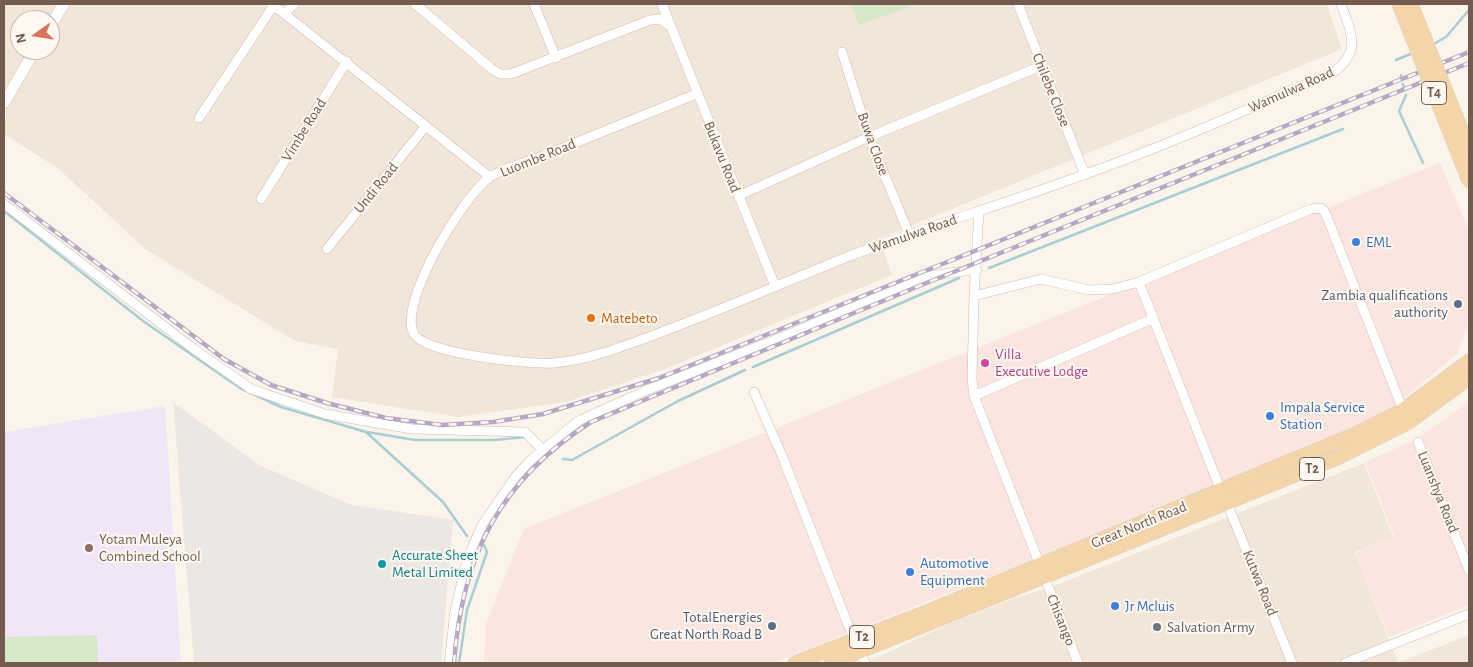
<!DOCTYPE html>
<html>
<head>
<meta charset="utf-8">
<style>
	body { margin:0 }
	#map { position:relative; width:1473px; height:667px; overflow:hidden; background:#fbf4ea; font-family:"Alegreya Sans",sans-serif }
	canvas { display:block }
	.frame { position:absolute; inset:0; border:5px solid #735b4f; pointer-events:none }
	.north { position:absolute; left:10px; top:10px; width:50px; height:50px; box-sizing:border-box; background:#fef8f0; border:1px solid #c6b9b0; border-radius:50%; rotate:257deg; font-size:14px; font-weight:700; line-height:20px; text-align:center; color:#735b4f }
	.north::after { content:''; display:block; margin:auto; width:18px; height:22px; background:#d9735b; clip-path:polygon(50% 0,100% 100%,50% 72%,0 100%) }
</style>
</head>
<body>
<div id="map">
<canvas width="1473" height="667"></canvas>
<div class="frame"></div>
<div class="north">N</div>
</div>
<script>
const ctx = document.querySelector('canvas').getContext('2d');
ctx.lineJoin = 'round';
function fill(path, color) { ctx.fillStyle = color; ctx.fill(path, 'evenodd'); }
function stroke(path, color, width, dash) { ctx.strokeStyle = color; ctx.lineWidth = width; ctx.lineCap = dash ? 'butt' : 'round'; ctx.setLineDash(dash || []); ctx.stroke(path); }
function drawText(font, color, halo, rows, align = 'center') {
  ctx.font = font + ' "Alegreya Sans",sans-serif'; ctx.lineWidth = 4; ctx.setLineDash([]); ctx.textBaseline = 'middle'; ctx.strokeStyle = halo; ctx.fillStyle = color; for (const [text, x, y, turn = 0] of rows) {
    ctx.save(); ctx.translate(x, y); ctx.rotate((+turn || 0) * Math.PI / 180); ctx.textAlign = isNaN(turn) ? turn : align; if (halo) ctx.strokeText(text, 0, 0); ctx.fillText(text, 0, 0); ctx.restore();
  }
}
fill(new Path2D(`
	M4,4H1327L1342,49L879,239L892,275L665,369L566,402L458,417L332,397L338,349L295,341L145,249L59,169L4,134L6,112L4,111ZM20,20H50V50H20Z
	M1364,463L1393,537L1355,552L1398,663L1469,635V663H865L951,623L1012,599L1054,586Z`), '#f2e6d9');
fill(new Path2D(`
	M1440,163L1469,231V321L1457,354L1391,409L1305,451L773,663H484L486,624L524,529Z
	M1469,402V605L1389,637L1356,553L1394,536L1365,462L1416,439Z`), '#fae6df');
fill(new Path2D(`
	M173,402L259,465L352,505L453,520L441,663H194Z`), '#ece7e2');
fill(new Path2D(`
	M165,406L181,663H4V432Z`), '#f1e6f7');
fill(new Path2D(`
	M851,4H917L859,25Z
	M97,635L98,663H4V637Z`), '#d7e8c9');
stroke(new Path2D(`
	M1432,45L1446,37L1469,10
	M1396,60L1413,53
	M1401,75V78
	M1403,84L1404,88
	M1406,95L1399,111L1423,163
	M4,211L143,321L240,388L281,407L366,432L443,502L467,536
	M989,268L1343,129
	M753,367L959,278
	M367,432L415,440H495L525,437
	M563,459L572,460L678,401L745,370
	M459,663L467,610L487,552L484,545`), '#a7ced4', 2.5);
const minor = new Path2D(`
	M272,4L490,177
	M415,4L492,69L500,74H511L650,20L660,19L670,26
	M534,4L556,58
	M662,4L775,286
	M1018,4L1085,175
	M285,13L294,4
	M842,52L869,137L909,234
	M696,94C647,114 597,134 548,154C533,160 502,168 490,177C463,196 397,304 414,334C426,354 530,365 554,363C588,360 622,347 654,335C719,311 783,283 847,257C925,227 1005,204 1083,175C1168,145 1251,108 1334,72C1362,51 1351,32 1341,4
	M199,118L274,5
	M738,196L869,137L1041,66
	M261,199L347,61
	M4,204L194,349L251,389L325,414L412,429L525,432L543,450
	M979,211L974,296L972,379L974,396L1078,663
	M327,249L425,127
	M974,296L1041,279L1089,290L1113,289L1139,282
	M754,392L783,458L847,622L855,640L859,641
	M974,396L1152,319
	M1418,442L1469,570
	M1221,491L1139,282L1311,209L1321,208L1325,212L1403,410
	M1227,503L1292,663
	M860,651L865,663
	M449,663L455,611L467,560L482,525L516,476L531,460L578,421L647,390L795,332L924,277L977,269
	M1345,663L1469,614`);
const secondary = new Path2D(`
	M50,26L64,4
	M4,103L35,50`);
const primary = new Path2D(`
	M795,663L929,611L1358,433L1403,410L1469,361
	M831,663L1337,458L1409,422L1469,378`);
stroke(minor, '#ccbcb1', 10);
stroke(secondary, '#d0beb1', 12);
stroke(primary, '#d8d1ce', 15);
stroke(minor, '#fff', 9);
stroke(secondary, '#fff', 11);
stroke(primary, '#f3d5a9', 14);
const rail = new Path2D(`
	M4,193L224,359L271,385L327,403L386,418L442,425L493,422L543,414L659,378L1469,52
	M454,663C462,556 499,481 591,422L919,286L1469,63`);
stroke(rail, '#b6a8c4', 4.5);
stroke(rail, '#fef8f0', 2.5, [8]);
const primaryBridge = new Path2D(`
	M1399,4L1469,181
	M1411,4L1469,149`);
stroke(primaryBridge, '#d8d1ce', 15, []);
stroke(primaryBridge, '#f3d5a9', 14);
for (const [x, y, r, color] of [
	[1356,242,5,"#3f7fe0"],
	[1458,304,5,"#5c6f8a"],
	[591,318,5,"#e8710a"],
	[985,363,5,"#d1479c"],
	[1270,416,5,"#3f7fe0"],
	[89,548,5,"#8d6e63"],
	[382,564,5,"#0f9aa8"],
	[910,572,5,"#3f7fe0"],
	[1115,606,5,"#3f7fe0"],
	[772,626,5,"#5c6f8a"],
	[1157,627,5,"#6b7280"]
]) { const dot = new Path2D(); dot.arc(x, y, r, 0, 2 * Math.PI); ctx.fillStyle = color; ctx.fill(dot); stroke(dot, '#fef8f0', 2); }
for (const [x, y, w] of [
	[1434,93,25],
	[1312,469,25],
	[862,637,25]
]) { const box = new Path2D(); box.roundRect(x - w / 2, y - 11.5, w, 23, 4); ctx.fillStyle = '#fef8f0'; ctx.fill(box); stroke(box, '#735b4f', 1); }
drawText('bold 14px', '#735b4f', null, [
	["T4",1434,93],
	["T2",1312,469],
	["T2",862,637]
]);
drawText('15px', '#735b4f', '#fef8f0', [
	["Chilebe Close",1051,90,68],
	["Wamulwa Road",1291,90,-24],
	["Vimbe Road",304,130,-58],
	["Buwa Close",873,144,70],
	["Bukavu Road",722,157,68],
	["Luombe Road",538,158,-22],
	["Undi Road",376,188,-51],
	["Wamulwa Road",913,234,-19],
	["Luanshya Road",1438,492,68],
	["Great North Road",1139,525,-22],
	["Kutwa Road",1260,583,68],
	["Chisango",1061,620,68]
]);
drawText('15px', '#366cbe', '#fef8f0', [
	["EML",1366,242],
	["Impala Service",1280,407],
	["Station",1280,424],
	["Automotive",920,563],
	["Equipment",920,580],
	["Jr Mcluis",1125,606]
], 'left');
drawText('15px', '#4e5e75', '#fef8f0', [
	["Zambia qualifications",1448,295],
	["authority",1448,312],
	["TotalEnergies",762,617],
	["Great North Road B",762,634]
], 'right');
drawText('15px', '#c56008', '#fef8f0', [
	["Matebeto",601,318]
], 'left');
drawText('15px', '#b23c85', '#fef8f0', [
	["Villa",995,354],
	["Executive Lodge",995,371]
], 'left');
drawText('15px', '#785e54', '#fef8f0', [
	["Yotam Muleya",99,539],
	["Combined School",99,556]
], 'left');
drawText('15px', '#0d838f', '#fef8f0', [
	["Accurate Sheet",392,555],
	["Metal Limited",392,572]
], 'left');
drawText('15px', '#5b616d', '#fef8f0', [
	["Salvation Army",1167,627]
], 'left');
</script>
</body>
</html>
